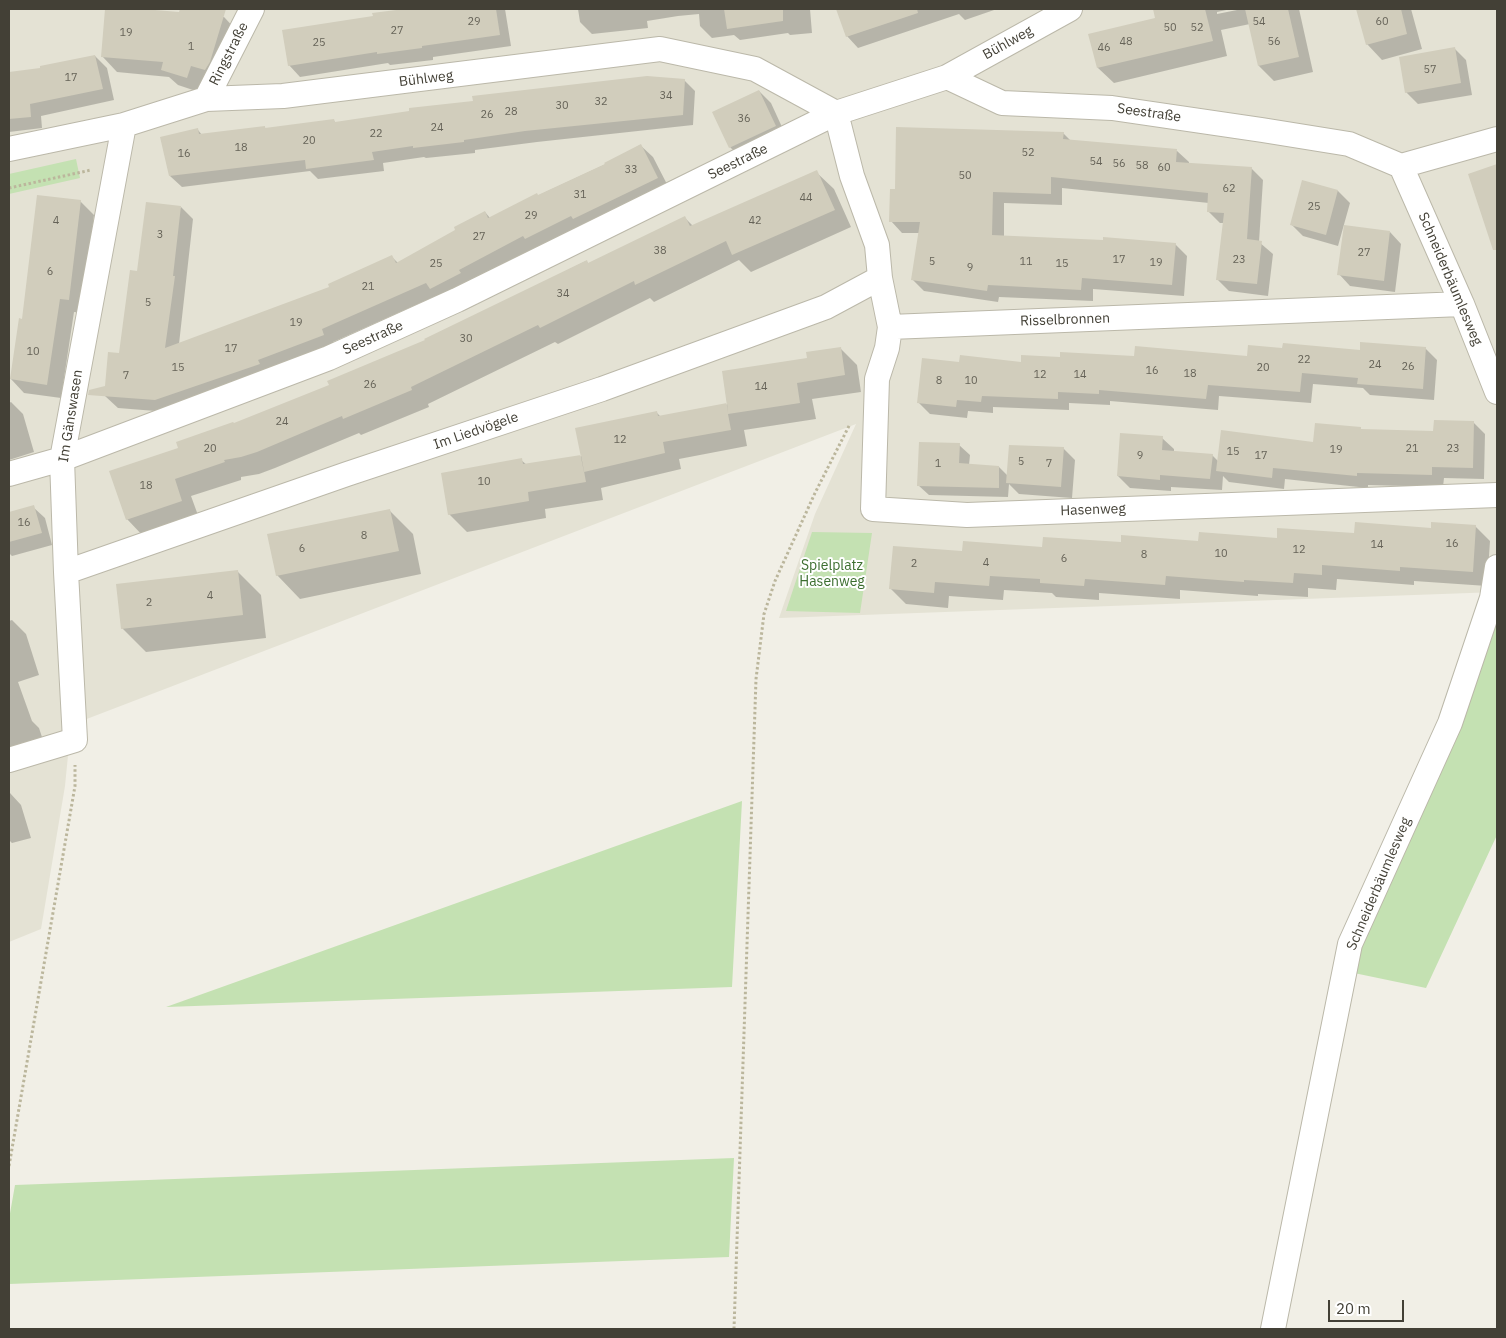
<!DOCTYPE html>
<html>
<head>
<meta charset="utf-8">
<style>
	body { margin:0 }
	#map { position:relative; width:1506px; height:1338px; overflow:hidden; background:#f1efe6; font-family:"IBM Plex Sans",sans-serif }
	canvas { display:block }
	.frame { position:absolute; inset:0; border:10px solid #434036; pointer-events:none }
	.scale { position:absolute; left:1328px; top:1300px; width:76px; height:22px; box-sizing:border-box; border:2px solid #434036; border-top:0; padding-left:6px; font-size:15px; line-height:18px; white-space:nowrap; color:#434036; -webkit-text-stroke:4px #fff; paint-order:stroke }
</style>
</head>
<body>
<div id="map">
<canvas width="1506" height="1338"></canvas>
<div class="frame"></div>
<div class="scale">20 m</div>
</div>
<script>
const ctx = document.querySelector('canvas').getContext('2d');
ctx.lineJoin = 'round';
function fill(path, color) { ctx.fillStyle = color; ctx.fill(path, 'evenodd'); }
function stroke(path, color, width, dash) { ctx.strokeStyle = color; ctx.lineWidth = width; ctx.lineCap = dash ? 'butt' : 'round'; ctx.setLineDash(dash || []); ctx.stroke(path); }
function drawText(font, color, halo, rows, align = 'center') {
  ctx.font = font + ' "IBM Plex Sans",sans-serif'; ctx.lineWidth = 4; ctx.setLineDash([]); ctx.textBaseline = 'middle'; ctx.strokeStyle = halo; ctx.fillStyle = color; for (const [text, x, y, turn = 0] of rows) {
    ctx.save(); ctx.translate(x, y); ctx.rotate((+turn || 0) * Math.PI / 180); ctx.textAlign = isNaN(turn) ? turn : align; if (halo) ctx.strokeText(text, 0, 0); ctx.fillText(text, 0, 0); ctx.restore();
  }
}
fill(new Path2D(`
	M9,9H1497V592L779,618L815,514L856,424L71,725L65,786L41,929L9,942Z`), '#e4e2d4');
fill(new Path2D(`
	M76,159L80,178L9,194V174Z
	M812,532L872,533L860,613L786,611Z
	M1497,609V835L1426,988L1354,973L1363,940Z
	M742,801L732,987L166,1007Z
	M734,1158L729,1257L9,1284V1219L15,1185Z`), '#c4e1b2');
fill(new Path2D(`
	M106,9H129L224,17L239,33L202,93L178,85L169,77L117,72L102,56Z
	M414,9H505L511,46L433,57V60L390,65L388,63L300,77L289,65L374,17V14Z
	M578,9H810L812,33L790,35L788,33L740,40L734,35L712,38L700,26L699,14L678,16L647,21L648,28L592,34L580,22Z
	M837,9H997L965,20L959,14L858,48L847,36Z
	M1160,9H1231L1217,12V14L1242,9H1299L1313,72L1274,81L1259,66L1250,24L1221,30L1227,56L1114,83L1098,68L1090,35L1157,19L1155,10Z
	M1358,9H1411L1422,49L1382,60L1367,44Z
	M1454,48L1466,60L1472,95L1418,104L1406,92Z
	M95,56L107,68L114,100L41,116L42,128L9,132V74L42,69Z
	M684,80L695,91L693,125L537,142L475,150V153L426,158L424,157L383,163L384,171L318,179L310,171L182,187L170,176L198,130L202,135L264,127L267,129L334,121L336,123Z
	M759,91L771,103L787,138L742,159L730,147L714,113Z
	M1063,133L1071,141L1177,151L1189,162V164L1251,168L1263,180L1259,242L1273,254L1268,296L1229,291L1218,280L1224,223H1220L1208,211L1209,203L1062,188V205L1004,203V237L1175,244L1187,256L1184,296L1093,289V301L999,297L998,302L924,291L913,280L919,233H902L891,221L897,190Z
	M640,145L653,157L670,190L443,301L438,295L333,342L335,348L168,412L118,408L105,396L120,354L138,273L181,207L193,219L179,344L331,288L392,257L398,263L457,230L485,212L490,218L606,164Z
	M1497,166V236L1470,174Z
	M816,172L834,189L851,227L751,272L739,260L654,302L650,298L558,344L555,342L428,404L429,407L361,435L359,433L275,468L259,474L241,477V480L191,496L199,518L144,537L127,519L179,448L330,386L427,341L586,261L589,264L685,218L693,226Z
	M1303,181L1338,191L1350,203L1338,246L1303,236L1291,224Z
	M80,201L94,215L82,313L74,312L61,398L24,393L11,379Z
	M1390,232L1401,244L1395,292L1350,286L1339,274Z
	M840,348L857,365L861,392L812,399L816,419L744,430L747,446L679,459L681,469L601,488L603,500L545,509L546,518L467,532L449,514L521,460L527,465L580,457L657,413L661,417L726,405L808,359Z
	M1425,348L1437,360L1434,400L1370,395L1363,388L1313,384L1311,403L1219,396L1218,410L1110,401V405L1069,403V410L993,407V413L968,411L967,418L930,414L919,403L960,363H1022L1061,358H1248L1283,349L1361,351Z
	M11,402L23,414L34,452L9,460V403Z
	M1473,422L1485,434L1484,479L1444,478L1443,487L1368,485V488L1285,479L1284,489L1229,482L1223,476L1222,490L1171,487V491L1130,488L1118,476L1162,438L1174,449V452L1212,455L1218,461L1314,443L1361,429L1363,431L1434,432Z
	M959,445L970,455L969,465L999,467L1008,476L1063,448L1075,460L1072,498L1019,494L1009,484L1008,497L929,495L918,485Z
	M33,507L45,518L52,545L12,556L9,553V513Z
	M390,511L413,534L421,574L300,599L277,575Z
	M1475,526L1490,541L1487,586L1414,581V585L1337,579L1336,590L1308,588V597L1258,594V596L1180,590V599L1099,593V600L1056,597L1052,593L1004,590L1003,600L949,596L948,608L906,604L891,589L963,552L1122,544L1278,539Z
	M237,571L261,595L266,638L146,652L122,628Z
	M12,620L26,634L39,675L18,682L32,721L39,728L43,740L9,753V621Z
	M10,793L21,805L31,838L12,843L9,840Z`), '#0003');
fill(new Path2D(`
	M105,9H143L179,12L180,9H226L210,62L205,70L191,66L187,78L161,70L163,62L101,57Z
	M404,9H496L500,35L422,46V48L377,54V52L288,66L282,30L373,16L372,13Z
	M724,9H783V21L727,29Z
	M836,9H917L918,13L846,37Z
	M1153,9H1205L1213,41L1097,68L1088,34L1155,18Z
	M1245,9H1288L1299,57L1258,66Z
	M1356,9H1401L1407,34L1366,45Z
	M1455,47L1461,83L1405,93L1399,57Z
	M95,55L103,89L30,104L31,117L9,119V72L40,68V66Z
	M647,76L685,79L683,115L525,131L464,140V142L413,148V146L372,152L374,160L306,169L305,160L169,176L160,137L198,128L199,134L265,126V128L334,119L335,122L409,111V108L473,101L472,96Z
	M759,90L776,126L729,148L712,112Z
	M896,127L1064,132L1063,139L1177,149L1176,162L1252,167L1247,239L1262,241L1257,284L1216,280L1224,213L1207,212L1208,193L1051,177V194L993,192L992,235L1103,240V237L1176,243L1172,285L1082,278L1081,290L988,285L987,291L911,280L920,222H889L890,189H895Z
	M641,144L658,178L573,219L571,216L525,239L523,236L459,270L461,273L430,289L426,283L322,329L324,335L258,360L260,364L155,400L88,395L89,390L105,386L108,352L119,353L130,270L137,271L146,202L181,206L173,276H175L165,348L329,287L328,284L392,255L396,263L455,230L454,227L485,211L488,218L537,193L538,195L605,164L604,163Z
	M1497,164V250H1493L1468,174Z
	M817,170L835,210L732,255L726,241L635,285L634,281L540,328L538,325L411,387L412,390L343,419L342,416L257,452L241,457L224,460L225,462L175,479L182,501L126,520L109,471L178,448L176,442L233,422L234,423L329,385L327,381L425,340L424,339L587,260L588,263L685,216L690,226Z
	M1302,180L1338,190L1326,235L1290,225Z
	M37,195L81,200L69,300L60,299L47,385L10,379L19,318L22,319Z
	M1344,225L1390,231L1384,281L1337,275Z
	M1360,342L1426,347L1423,389L1357,384L1358,378L1302,373L1300,392L1208,385L1206,399L1099,390V394L1058,392V399L982,396L981,402L957,400L956,407L917,403L922,358L959,362L960,355L1021,362V355L1060,357V352L1134,356L1135,346L1247,356L1248,345L1282,348L1283,343L1360,350Z
	M841,347L845,375L797,383L800,403L728,414L731,430L663,442L665,453L584,472L575,428L657,411L658,416L727,403L728,413L722,371L807,358L806,352Z
	M1434,420L1474,421L1473,468L1432,467V475L1357,473V476L1273,468L1272,478L1216,471L1221,430L1313,442L1315,423L1361,427V429L1433,431Z
	M1120,433L1163,436L1162,450L1213,454L1210,479L1160,475V480L1117,476Z
	M919,442L960,443L959,463L999,466V488L917,486Z
	M1009,445L1064,447L1061,487L1006,483Z
	M581,455L586,482L528,492L529,501L448,515L441,473L522,458L523,464Z
	M34,505L42,533L9,542V512Z
	M390,509L399,551L276,576L267,534Z
	M1355,522L1431,528V522L1476,525L1473,572L1400,567V571L1322,565V575L1294,573L1293,583L1244,580V582L1166,576L1165,585L1085,579L1084,586L1040,583V579L990,576L989,586L935,582L934,593L889,589L893,546L962,551L963,541L1042,547L1043,537L1121,542V535L1198,541L1199,532L1277,538V528L1354,533Z
	M238,570L243,615L121,629L116,584Z`), '#d1cdbc');
const street = new Path2D(`
	M947,77L1002,103L1112,108L1262,130L1349,144L1401,166L1497,139
	M206,99L252,9
	M836,113L852,176L877,245L880,278L890,327L887,348L877,379L873,509L967,515L1497,495
	M9,149L124,125L206,99L283,96L660,49L755,69L836,113
	M1401,166L1462,304L1497,392
	M890,327L1462,304
	M9,474L62,459L329,358L457,300L836,113L947,77L1070,9
	M66,572L347,474L602,389L826,307L880,278
	M9,760L75,740L66,572L62,459L124,125
	M1273,1329L1350,944L1450,723L1492,598L1497,567`);
stroke(street, '#bbb8a9', 26);
stroke(new Path2D(`
	M9,188L91,170
	M9,1166L75,786V765
	M734,1329L756,679L764,614L775,581L815,493L850,424`), '#bbb69c', 3, [2.5, 2.5]);
stroke(street, '#fff', 24);
drawText('11px', '#666358', null, [
	["29",474,22],
	["54",1259,22],
	["60",1382,22],
	["50",1170,28],
	["52",1197,28],
	["27",397,31],
	["19",126,33],
	["48",1126,42],
	["56",1274,42],
	["25",319,43],
	["1",191,47],
	["46",1104,48],
	["57",1430,70],
	["17",71,78],
	["34",666,96],
	["32",601,102],
	["30",562,106],
	["28",511,112],
	["26",487,115],
	["36",744,119],
	["24",437,128],
	["22",376,134],
	["20",309,141],
	["18",241,148],
	["52",1028,153],
	["16",184,154],
	["54",1096,162],
	["56",1119,164],
	["58",1142,166],
	["60",1164,168],
	["33",631,170],
	["50",965,176],
	["62",1229,189],
	["31",580,195],
	["44",806,198],
	["25",1314,207],
	["29",531,216],
	["4",56,221],
	["42",755,221],
	["3",160,235],
	["27",479,237],
	["38",660,251],
	["27",1364,253],
	["17",1119,260],
	["23",1239,260],
	["5",932,262],
	["11",1026,262],
	["19",1156,263],
	["25",436,264],
	["15",1062,264],
	["9",970,268],
	["6",50,272],
	["21",368,287],
	["34",563,294],
	["5",148,303],
	["19",296,323],
	["30",466,339],
	["17",231,349],
	["10",33,352],
	["22",1304,360],
	["24",1375,365],
	["26",1408,367],
	["15",178,368],
	["20",1263,368],
	["16",1152,371],
	["18",1190,374],
	["12",1040,375],
	["14",1080,375],
	["7",126,376],
	["8",939,381],
	["10",971,381],
	["26",370,385],
	["14",761,387],
	["24",282,422],
	["12",620,440],
	["20",210,449],
	["21",1412,449],
	["23",1453,449],
	["19",1336,450],
	["15",1233,452],
	["9",1140,456],
	["17",1261,456],
	["5",1021,462],
	["1",938,464],
	["7",1049,464],
	["10",484,482],
	["18",146,486],
	["16",24,523],
	["8",364,536],
	["16",1452,544],
	["14",1377,545],
	["6",302,549],
	["12",1299,550],
	["10",1221,554],
	["8",1144,555],
	["6",1064,559],
	["4",986,563],
	["2",914,564],
	["4",210,596],
	["2",149,603]
]);
drawText('14px', '#434036', '#fff', [
	["Bühlweg",1008,43,-29],
	["Ringstraße",229,54,-63],
	["Bühlweg",426,79,-7],
	["Seestraße",1149,113,8],
	["Seestraße",738,162,-26],
	["Schneiderbäumlesweg",1450,279,67],
	["Risselbronnen",1065,320,-2],
	["Seestraße",373,338,-24],
	["Im Gänswasen",71,416,-81],
	["Im Liedvögele",476,431,-19],
	["Hasenweg",1093,510,-2],
	["Schneiderbäumlesweg",1379,884,-67]
]);
drawText('14px', '#3c6e2f', '#fff', [
	["Spielplatz",832,566],
	["Hasenweg",832,582]
]);
</script>
</body>
</html>
